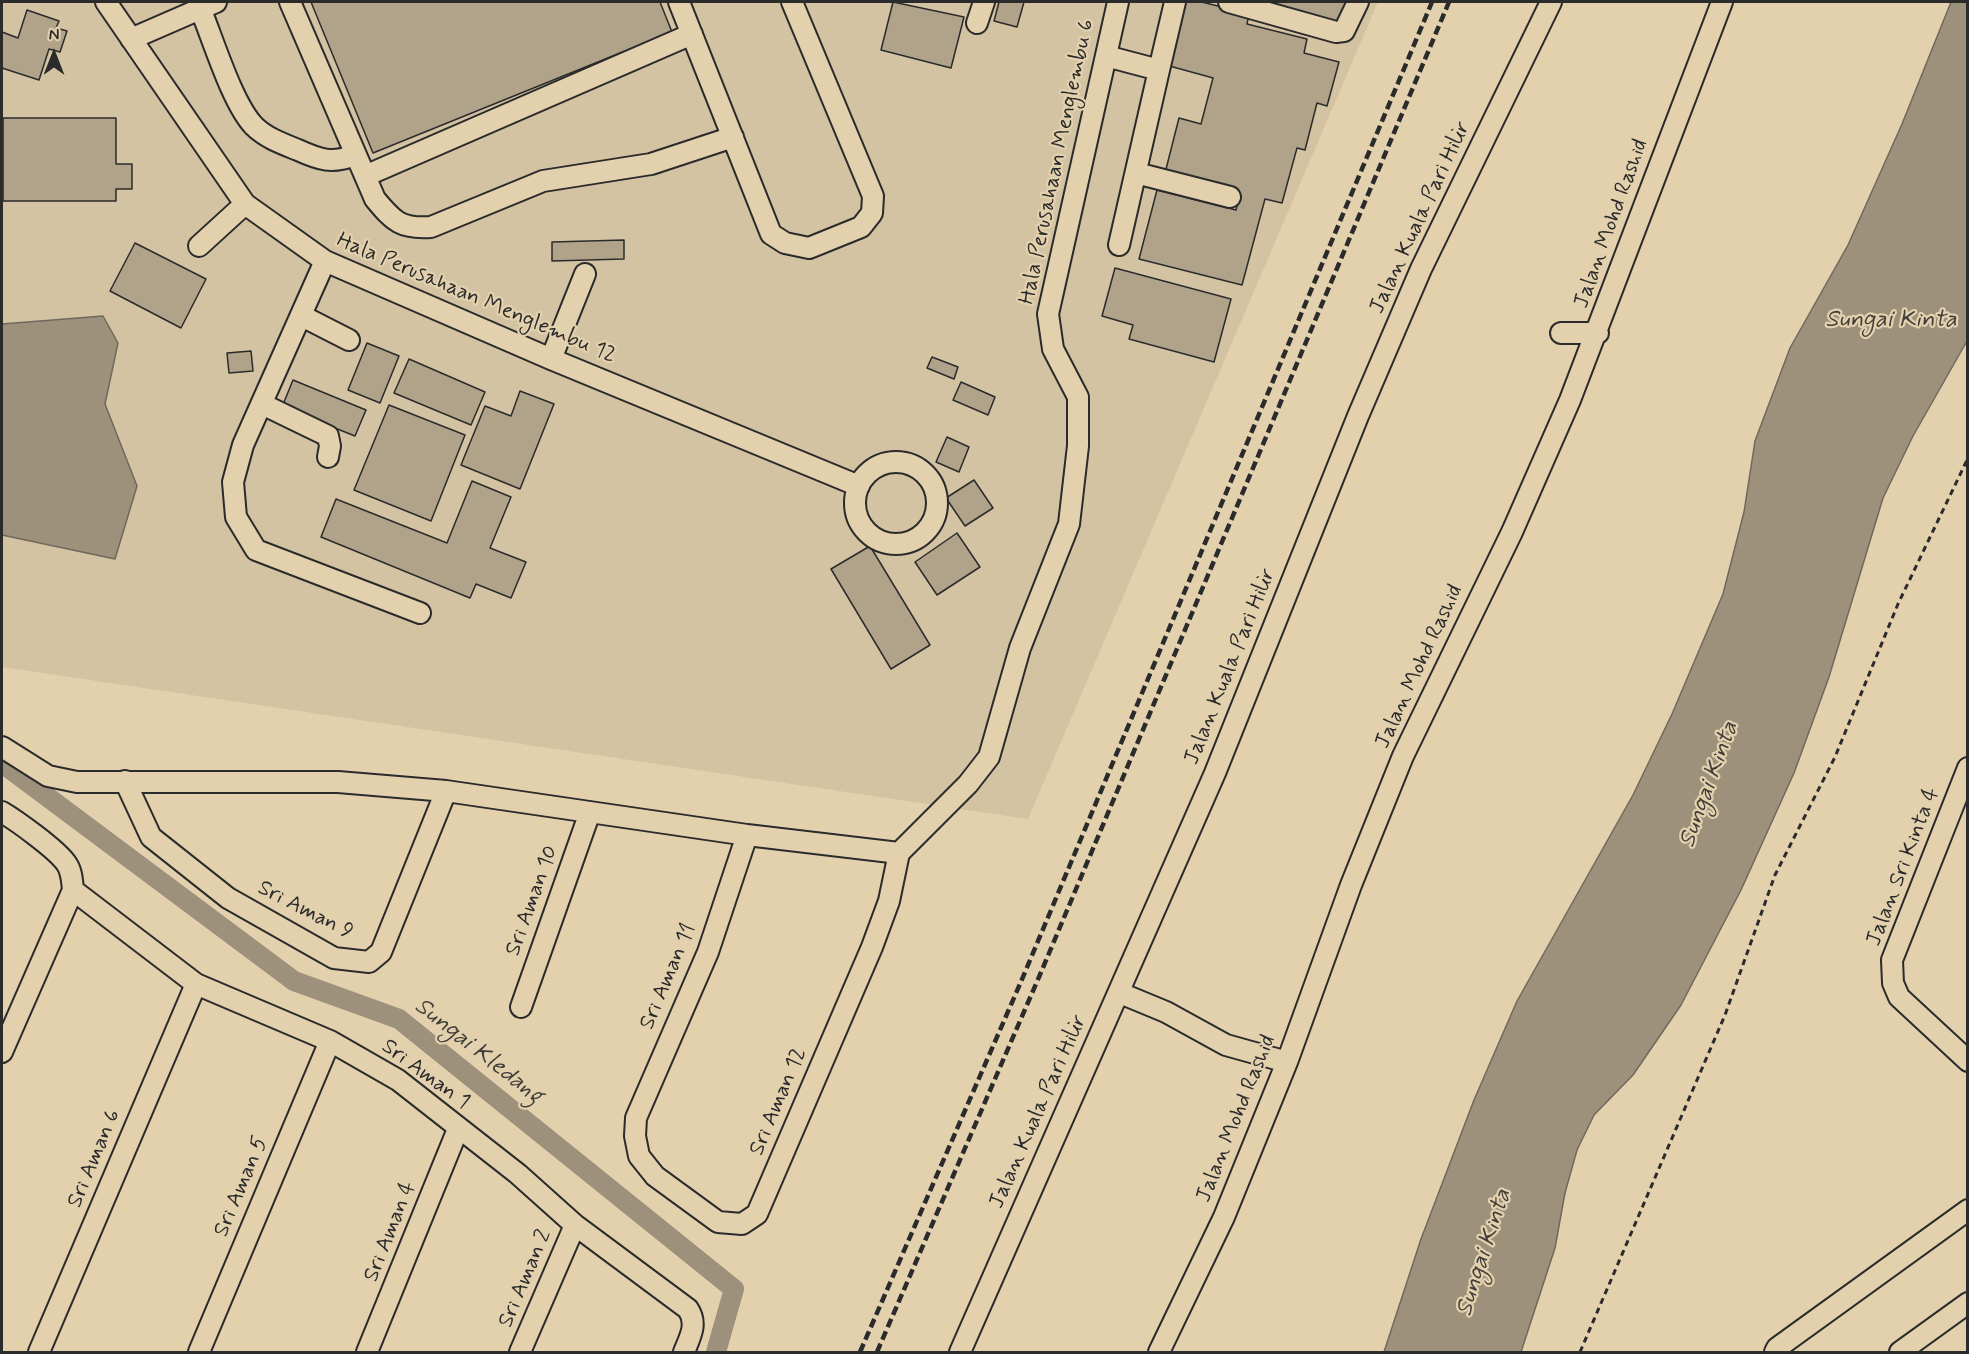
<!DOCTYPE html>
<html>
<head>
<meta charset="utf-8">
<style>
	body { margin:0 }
	#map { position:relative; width:1969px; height:1354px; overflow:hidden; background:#e3d1ae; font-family:Mynerve,sans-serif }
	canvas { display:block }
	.frame { position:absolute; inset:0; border:3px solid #2b2b2b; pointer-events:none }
	.north { position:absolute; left:24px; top:24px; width:60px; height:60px; -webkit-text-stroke:4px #e3d1ae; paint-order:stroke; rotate:0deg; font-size:16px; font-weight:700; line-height:24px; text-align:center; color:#2b2b2b }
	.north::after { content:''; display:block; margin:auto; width:21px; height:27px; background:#2b2b2b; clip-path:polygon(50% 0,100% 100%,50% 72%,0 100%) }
</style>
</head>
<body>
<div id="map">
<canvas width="1969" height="1354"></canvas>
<div class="frame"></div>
<div class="north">N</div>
</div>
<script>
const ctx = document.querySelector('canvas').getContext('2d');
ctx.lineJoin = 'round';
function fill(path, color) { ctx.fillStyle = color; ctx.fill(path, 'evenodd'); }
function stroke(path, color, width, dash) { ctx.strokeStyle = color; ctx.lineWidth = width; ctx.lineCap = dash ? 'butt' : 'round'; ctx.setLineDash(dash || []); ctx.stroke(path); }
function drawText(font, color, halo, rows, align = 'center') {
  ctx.font = font + ' Mynerve,sans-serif'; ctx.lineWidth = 4.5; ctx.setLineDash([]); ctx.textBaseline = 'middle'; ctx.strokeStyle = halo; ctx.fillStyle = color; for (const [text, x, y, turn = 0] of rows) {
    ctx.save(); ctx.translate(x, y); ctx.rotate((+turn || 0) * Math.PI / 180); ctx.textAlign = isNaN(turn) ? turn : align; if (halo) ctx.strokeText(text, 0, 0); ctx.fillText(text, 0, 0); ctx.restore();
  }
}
fill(new Path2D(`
	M2,2H1378L1028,819L2,667Z`), '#d4c3a3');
const water = new Path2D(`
	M1951,2H1967V341L1913,436L1883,498L1829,677L1794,773L1741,890L1681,1005L1633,1075L1594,1115L1577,1150L1565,1193L1555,1248L1521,1352H1384L1421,1239L1474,1100L1517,1001L1633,795L1672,714L1723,594L1744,512L1755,441L1790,348L1848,245L1902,124Z
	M103,316L118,343L105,404L137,486L115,559L2,535V324Z`);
fill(water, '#9d917c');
stroke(water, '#6f685c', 1.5);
stroke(new Path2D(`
	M2,763L294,981L399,1019L734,1289L716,1352`), '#9d917c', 20);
const building = new Path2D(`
	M311,2H660L672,32L373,153Z
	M893,2L964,17L951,68L881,50Z
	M999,2H1024L1017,27L994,21Z
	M1183,2H1202L1249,14L1247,24L1307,39L1304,53L1339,62L1327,106L1317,103L1305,150L1297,148L1282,203L1265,199L1242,285L1139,259L1157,190L1236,210L1240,193L1165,173L1179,118L1201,124L1213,78L1166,65Z
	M1260,2H1353L1347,25Z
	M27,10L59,21L56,28L67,31L60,52L49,49L39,80L2,68V32L18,38Z
	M3,118H116V164H132V189H116V201H3Z
	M624,240V259L552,261V242Z
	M135,243L206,279L181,328L110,291Z
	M1115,268L1231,299L1214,362L1129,339L1133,325L1102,316Z
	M367,343L399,356L380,403L348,390Z
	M251,351L253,371L229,373L227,353Z
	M932,357L958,367L954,379L927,368Z
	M409,359L485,392L471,425L394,393Z
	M293,380L366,410L355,436L282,407Z
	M961,382L995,397L988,415L953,400Z
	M520,391L554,404L520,489L461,465L485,406L511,416Z
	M389,405L465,435L431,521L354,490Z
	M947,437L969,447L959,472L936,462Z
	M974,480L993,508L965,526L946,498Z
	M472,481L511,497L490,548L526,562L511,598L476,584L470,598L321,537L336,499L447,543Z
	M957,533L980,567L937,595L915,562Z
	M870,546L930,645L891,669L831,569Z`);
fill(building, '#b0a38a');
stroke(building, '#2b2b2b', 1.5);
const minor = new Path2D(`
	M106,2L245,204L325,261L551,359L859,486
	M290,2L375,199C394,222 401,229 431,227L543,181L651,164L733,137
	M679,2L771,234L785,243L809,248L861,227L872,213L873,196L792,2
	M1229,2L1336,32L1344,31L1358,2
	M200,8C213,39 232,103 254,126C266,138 283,144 298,150C320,160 332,164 355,155
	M977,23L984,2
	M131,39L216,2
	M1106,56L1159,70L1119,245
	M1159,70L1175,2
	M1136,173L1230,197
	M365,176L692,34
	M199,246L245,204
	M325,261L243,445L233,482L236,517L256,550L420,613
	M302,316L349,340
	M1561,333H1598
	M551,359L585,274
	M262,404L328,436L330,446L328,457
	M855 503a41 41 0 1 1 82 0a41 41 0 1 1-82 0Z
	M2,747L48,776L77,782H338L446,791L747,835L899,853
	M1968,768L1892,960L1893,983L1899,997L1968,1061
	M125,781L151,837L228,898L334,958L369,962L381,952L446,791
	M2,812C17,821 56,849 66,863C72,871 72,881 73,890L2,1052
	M747,835L708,952L636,1118L635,1136L639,1156L655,1176L718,1222L742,1224L757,1214L872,947L889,901L899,853
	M899,853L968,784L989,757L1020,648L1069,524L1078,446V397L1053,349L1048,314L1118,2
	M73,890L196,984L330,1041L398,1080L518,1174L575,1225L688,1309C698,1324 690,1337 684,1352
	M1120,993L1166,1012L1226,1045L1287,1062
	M521,1007L590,812
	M39,1352L196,984
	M199,1352L330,1041
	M367,1352L458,1129
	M520,1352L575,1225
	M960,1352L1215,773L1358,416L1421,269L1551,2
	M1159,1352L1224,1217L1287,1062L1351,885L1403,756L1512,532L1570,400L1722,2
	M1775,1352L1777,1348L1968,1210
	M1900,1352L1968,1303`);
stroke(minor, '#2b2b2b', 24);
stroke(new Path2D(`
	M1580,1352L1725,1015L1775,875L1835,757L1898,604L1968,458`), '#2b2b2b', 3, [6, 4.5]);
stroke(minor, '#e3d1ae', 20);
stroke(new Path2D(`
	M860,1352L1020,984L1432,2
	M877,1352L1039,977L1449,2`), '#2b2b2b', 4.5, [9, 4.5]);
drawText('22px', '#2b2b2b', '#e3d1ae', [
	["Hala Perusahaan Menglembu 6",1058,162,-78],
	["Jalan Kuala Pari Hilir",1421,218,-65],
	["Jalan Mohd Rashid",1612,224,-70],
	["Hala Perusahaan Menglembu 12",476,299,23],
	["Jalan Kuala Pari Hilir",1231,667,-68],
	["Jalan Mohd Rashid",1420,667,-65],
	["Jalan Sri Kinta 4",1904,867,-69],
	["Sri Aman 10",533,901,-70],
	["Sri Aman 9",305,911,27],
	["Sri Aman 11",669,977,-67],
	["Sri Aman 1",425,1075,36],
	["Sri Aman 12",779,1102,-67],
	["Jalan Kuala Pari Hilir",1039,1112,-66],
	["Jalan Mohd Rashid",1237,1119,-68],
	["Sri Aman 6",95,1159,-67],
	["Sri Aman 5",242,1187,-67],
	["Sri Aman 4",391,1232,-68],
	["Sri Aman 2",526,1279,-67]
]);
drawText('italic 24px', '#423f3b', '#e3d1ae', [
	["Sungai Kinta",1891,321],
	["Sungai Kinta",1710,785,-70],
	["Sungai Kledang",478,1052,38],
	["Sungai Kinta",1485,1253,-72]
]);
</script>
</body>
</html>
